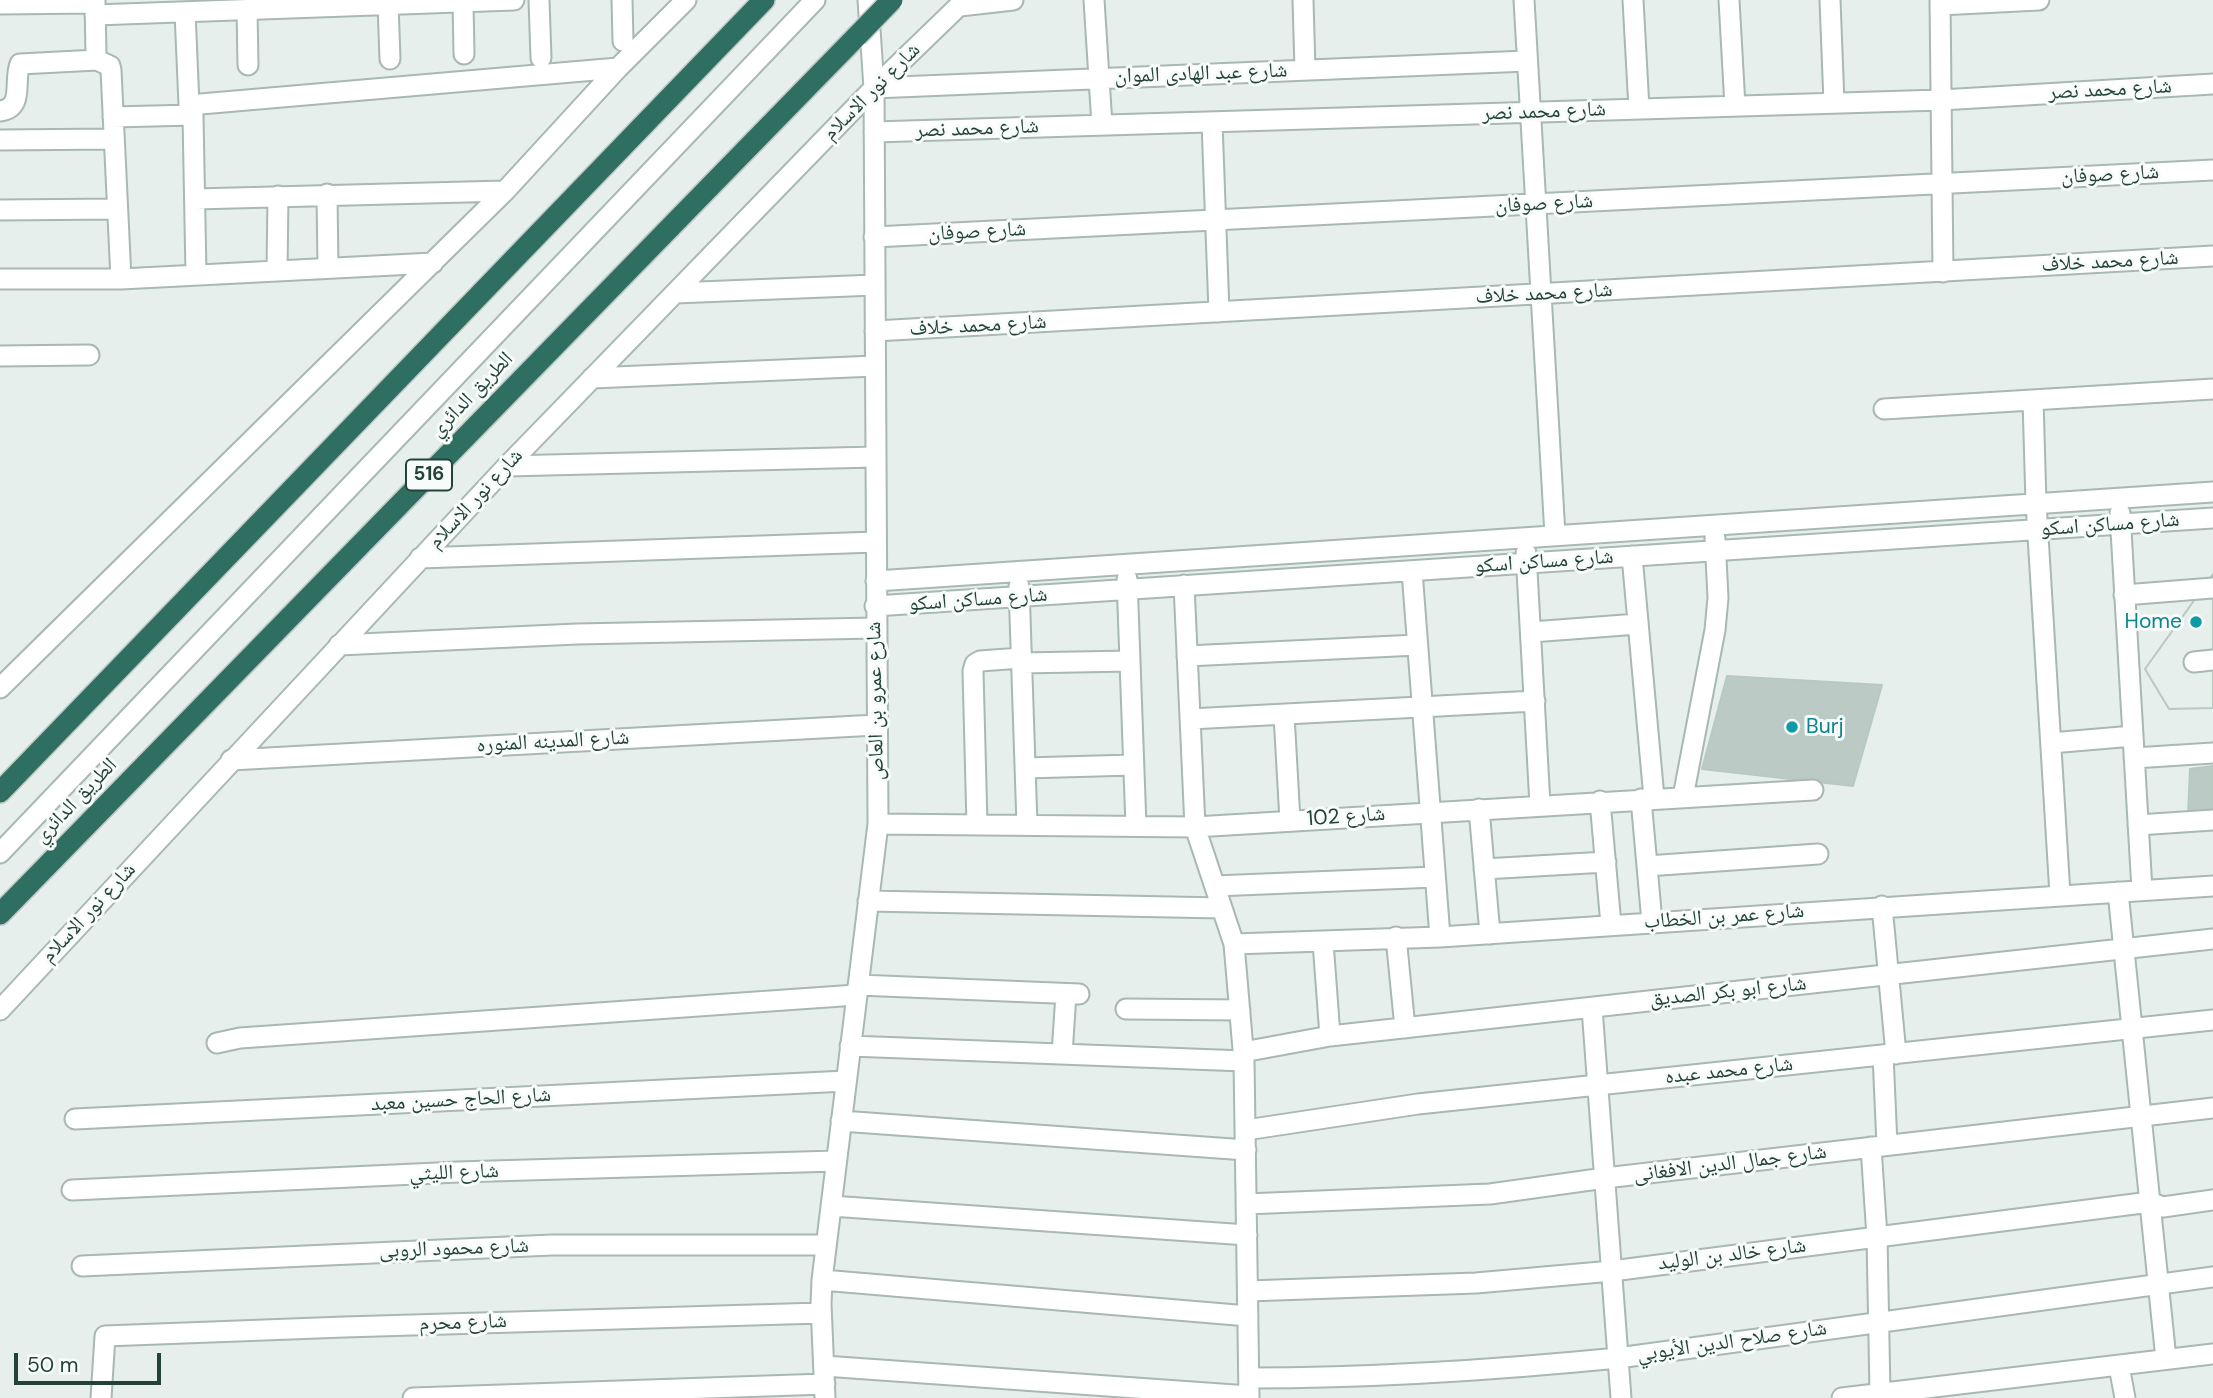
<!DOCTYPE html>
<html>
<head>
<meta charset="utf-8">
<style>
	body { margin:0 }
	#map { position:relative; width:2213px; height:1398px; overflow:hidden; background:#e6efeb; font-family:"DM Sans",sans-serif }
	canvas { display:block }
	.scale { position:absolute; left:14px; top:1353px; width:147px; height:32px; box-sizing:border-box; border:4px solid #24423a; border-top:0; padding-left:9px; font-size:21px; line-height:24px; white-space:nowrap; color:#24423a; -webkit-text-stroke:5px #f7fbf9; paint-order:stroke }
</style>
</head>
<body>
<div id="map">
<canvas width="2213" height="1398"></canvas>
<div class="scale">50 m</div>
</div>
<script>
const ctx = document.querySelector('canvas').getContext('2d');
ctx.lineJoin = 'round';
function fill(path, color) { ctx.fillStyle = color; ctx.fill(path, 'evenodd'); }
function stroke(path, color, width, dash) { ctx.strokeStyle = color; ctx.lineWidth = width; ctx.lineCap = dash ? 'butt' : 'round'; ctx.setLineDash(dash || []); ctx.stroke(path); }
function drawText(font, color, halo, rows, align = 'center') {
  ctx.font = font + ' "DM Sans","Noto Naskh Arabic",sans-serif'; ctx.lineWidth = 6; ctx.setLineDash([]); ctx.textBaseline = 'middle'; ctx.strokeStyle = halo; ctx.fillStyle = color; for (const [text, x, y, turn = 0] of rows) {
    ctx.save(); ctx.translate(x, y); ctx.rotate((+turn || 0) * Math.PI / 180); ctx.textAlign = isNaN(turn) ? turn : align; if (halo) ctx.strokeText(text, 0, 0); ctx.fillText(text, 0, 0); ctx.restore();
  }
}
const building = new Path2D(`
	M2213,574V708L2169,709L2145,669Z
	M2213,574V708L2169,709L2145,669Z
	M1727,676L1882,685L1853,786L1702,769Z
	M2213,766V812L2188,814L2190,769Z`);
fill(building, '#bbcac4');
stroke(building, '#b8c9c2', 2);
const minor = new Path2D(`
	M95,0L96,55L97,60L110,66L111,70L121,279
	M539,0L541,58
	M622,0L623,41
	M1094,0L1102,125
	M1303,0L1305,70
	M1524,0L1555,535
	M1633,0L1639,109
	M1729,0L1735,106
	M1830,0L1834,103
	M1940,0L1943,272
	M463,2L464,54
	M0,4L95,3
	M388,4L390,59
	M1940,5L2039,0
	M960,6L1013,0
	M247,9L248,65
	M185,12L189,105L193,115L196,275
	M95,15L514,0
	M874,88L1527,61
	M189,105L618,68
	M0,111C25,108 13,81 20,64L97,60
	M113,117L193,115
	M1212,122L1219,312
	M874,132L1941,100L2213,84
	M0,140L114,139
	M327,194L328,268
	M195,199L505,191
	M0,210L117,209
	M874,237L2213,170
	M277,271L278,196
	M0,279H121L433,263
	M675,293L875,285
	M875,331L2213,256
	M0,356L89,355
	M592,378L875,366
	M2033,400L2036,503L2060,895
	M1884,409L2213,389
	M507,466L875,457
	M2120,513L2142,890
	M1526,553L1540,805
	M1632,556L1654,798
	M420,558L875,542
	M1412,571L1440,937
	M1127,579L1136,826
	M876,581L2213,492
	M1184,585L1195,827L1234,944L1244,1061L1249,1398
	M1019,586L1027,825
	M2124,595L2213,588
	M875,606L2213,518
	M1531,632L1638,624
	M339,645L577,634L875,628
	M1187,656L1417,645
	M2194,662L2213,660
	M1021,663L1130,661
	M0,688L505,191L618,68L686,0
	M1284,715L1290,821
	M1190,719L1535,701
	M2051,743L2133,736
	M2134,758L2213,753
	M231,760L876,725
	M1025,768L1133,765
	M1683,797L1715,630L1718,598L1715,538
	M1641,799L1652,922
	M1600,801L1611,925
	M1479,809L1490,934
	M878,824L1195,827L1813,790
	M977,825L973,671L975,664L980,661L1021,658
	M2138,825L2213,820
	M0,853L815,0
	M1647,866L1818,854
	M1484,869L1606,862
	M1215,886L1435,877
	M2118,892L2166,1359
	M868,901L1222,908
	M1882,906L1896,1054
	M1396,937L1405,1028
	M1323,942L1330,1036
	M1234,944L1440,937L2213,886
	M858,985L1079,994
	M1592,1008L1621,1398
	M1126,1009L1240,1010
	M0,1010L507,466L874,88L965,0
	M217,1043L240,1038L856,995
	M850,1046L1244,1061
	M1243,1052L1330,1036L2213,939
	M1062,1054L1066,994
	M1883,1055L1887,1145
	M75,1119L846,1081
	M841,1121L1246,1150
	M1246,1130L1418,1104L2213,1020
	M1871,1147L1877,1237L1880,1393
	M72,1190L458,1172L836,1161
	M1246,1204L1490,1194L1605,1178L2213,1108
	M831,1206L1247,1235
	M82,1266L552,1245H826
	M822,1280L1248,1316
	M1248,1291L1476,1283L1612,1271L2150,1202L2163,1207L2213,1200
	M824,1366L1249,1396
	M2119,1366L2125,1398
	M1249,1378C1373,1378 1496,1370 1618,1358L2213,1277
	M101,1398L105,1336L344,1327L821,1313
	M413,1398L825,1384
	M825,1398L821,1304L822,1280L878,824L874,88L868,0
	M1842,1398L2213,1354`);
const highway = new Path2D(`
	M0,792L764,0
	M0,914L857,36`);
stroke(minor, '#a8b8b2', 23);
stroke(highway, '#c2cac8', 24);
stroke(minor, '#fff', 19);
stroke(highway, '#2f6f62', 21);
const highwayBridge = new Path2D(`
	M857,36L892,0`);
stroke(highwayBridge, '#c2cac8', 24, []);
stroke(highwayBridge, '#2f6f62', 21);
for (const [x, y, r, color] of [
	[2196,622,7,"#0f9aa8"],
	[1792,727,7,"#0f9aa8"]
]) { const dot = new Path2D(); dot.arc(x, y, r, 0, 2 * Math.PI); ctx.fillStyle = color; ctx.fill(dot); stroke(dot, '#f7fbf9', 2.5); }
for (const [x, y, w] of [
	[429,475,46]
]) { const box = new Path2D(); box.roundRect(x - w / 2, y - 15.5, w, 31, 5); ctx.fillStyle = '#f7fbf9'; ctx.fill(box); stroke(box, '#24423a', 2); }
drawText('bold 19px', '#24423a', null, [
	["516",429,475]
]);
drawText('21px', '#24423a', '#f7fbf9', [
	["شارع عبد الهادى الموان",1201,74,-2],
	["شارع محمد نصر",2110,90,-3],
	["شارع نور الاسلام",872,92,-45],
	["شارع محمد نصر",1544,112,-2],
	["شارع محمد نصر",977,129,-2],
	["شارع صوفان",2110,175,-3],
	["شارع صوفان",1544,204,-3],
	["شارع صوفان",977,232,-3],
	["شارع محمد خلاف",2110,262,-3],
	["شارع محمد خلاف",1544,294,-3],
	["شارع محمد خلاف",978,326,-3],
	["الطريق الدائري",472,395,-46],
	["شارع نور الاسلام",476,499,-47],
	["شارع مساكن اسكو",2110,525,-4],
	["شارع مساكن اسكو",1544,562,-4],
	["شارع مساكن اسكو",978,600,-4],
	["شارع عمرو بن العاص",876,701,-91],
	["شارع المدينه المنوره",553,742,-3],
	["الطريق الدائري",76,801,-46],
	["شارع 102",1346,817,-4],
	["شارع نور الاسلام",89,913,-47],
	["شارع عمر بن الخطاب",1724,917,-4],
	["شارع ابو بكر الصديق",1728,992,-6],
	["شارع محمد عبده",1729,1071,-6],
	["شارع الحاج حسين معبد",461,1100,-3],
	["شارع جمال الدين الافغانى",1730,1164,-7],
	["شارع الليثي",454,1173,-2],
	["شارع محمود الروبى",454,1249,-2],
	["شارع خالد بن الوليد",1732,1255,-7],
	["شارع محرم",463,1323,-2],
	["شارع صلاح الدين الأيوبي",1732,1342,-8]
]);
drawText('21px', '#0d838f', '#f7fbf9', [
	["Home",2182,622],
	["Burj",1806,727,"left"]
], 'right');
</script>
</body>
</html>
